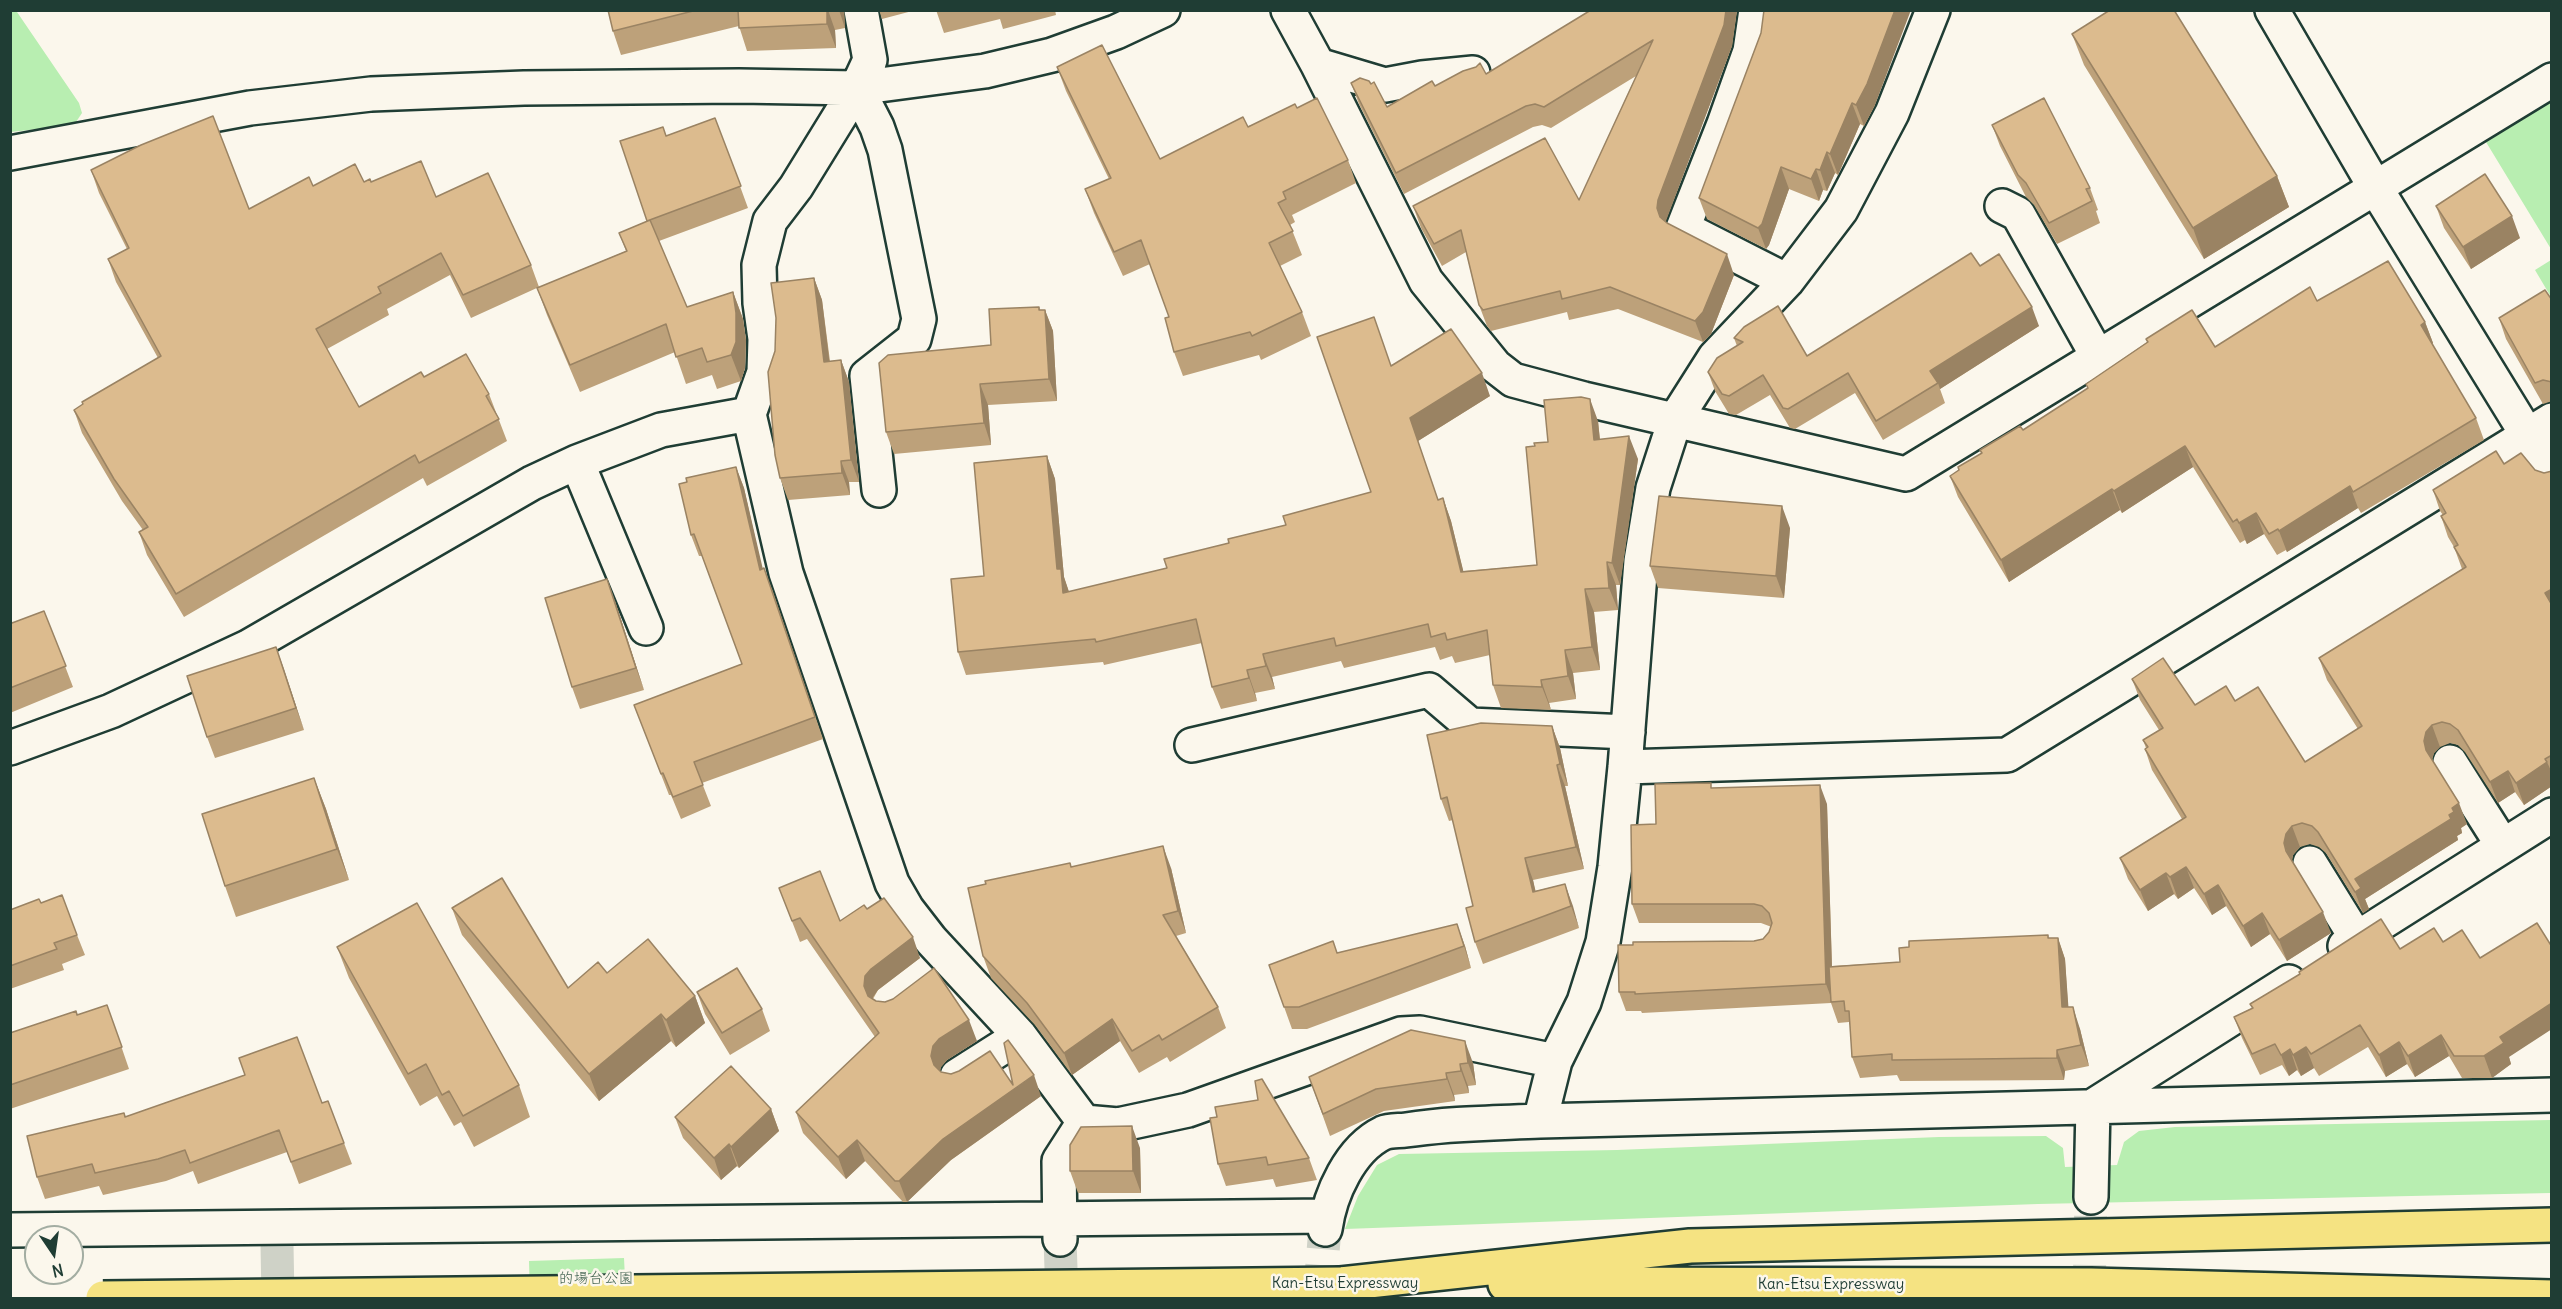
<!DOCTYPE html>
<html>
<head>
<meta charset="utf-8">
<style>
	body { margin:0 }
	#map { position:relative; width:2562px; height:1309px; overflow:hidden; background:#fbf7ec; font-family:Delius,sans-serif }
	canvas { display:block }
	.frame { position:absolute; inset:0; border:12px solid #1f3d34; pointer-events:none }
	.north { position:absolute; left:24px; top:1225px; width:60px; height:60px; box-sizing:border-box; background:#fbf7ec; border:2px solid #a3ada2; border-radius:50%; rotate:167deg; font-size:16px; font-weight:700; line-height:24px; text-align:center; color:#1f3d34 }
	.north::after { content:''; display:block; margin:auto; width:21px; height:27px; background:#1f3d34; clip-path:polygon(50% 0,100% 100%,50% 72%,0 100%) }
</style>
</head>
<body>
<div id="map">
<canvas width="2562" height="1309"></canvas>
<div class="frame"></div>
<div class="north">N</div>
</div>
<script>
const ctx = document.querySelector('canvas').getContext('2d');
ctx.lineJoin = 'round';
function fill(path, color) { ctx.fillStyle = color; ctx.fill(path, 'evenodd'); }
function stroke(path, color, width, dash) { ctx.strokeStyle = color; ctx.lineWidth = width; ctx.lineCap = dash ? 'butt' : 'round'; ctx.setLineDash(dash || []); ctx.stroke(path); }
function drawText(font, color, halo, rows, align = 'center') {
  ctx.font = font + ' Delius,"Klee One",sans-serif'; ctx.lineWidth = 5; ctx.setLineDash([]); ctx.textBaseline = 'middle'; ctx.strokeStyle = halo; ctx.fillStyle = color; for (const [text, x, y, turn = 0] of rows) {
    ctx.save(); ctx.translate(x, y); ctx.rotate((+turn || 0) * Math.PI / 180); ctx.textAlign = isNaN(turn) ? turn : align; if (halo) ctx.strokeText(text, 0, 0); ctx.fillText(text, 0, 0); ctx.restore();
  }
}
fill(new Path2D(`
	M10,11L17,12L79,103L82,113L74,125L11,132Z
	M2551,102V249L2486,142Z
	M2551,260V297L2535,270Z
	M2551,1120V1193L2038,1204L1345,1229L1358,1196L1377,1165L1399,1154L1617,1150L1939,1137L2046,1136L2063,1148L2065,1167L2117,1165L2124,1142L2139,1131L2175,1127Z
	M624,1258L626,1298H530L529,1261Z`), '#b8eeb1');
stroke(new Path2D(`
	M1060,1239L1062,1298
	M277,1245L278,1298
	M1319,1298L1325,1229
	M2089,1298L2091,1197`), '#cfd2c7', 33, [33, 16]);
const minor = new Path2D(`
	M861,10L870,60L857,88L796,187L770,221L759,265L760,303L765,339L764,372L749,414L786,573L892,883L907,909L931,940L1020,1036L1084,1122
	M1288,10L1318,65L1426,281L1495,366L1513,380L1584,399L1906,474L2552,80
	M1756,10L1750,51L1724,124L1683,228L1787,281
	M2272,10L2375,187L2552,475
	M1318,65L1385,85L1422,78L1473,73
	M857,88L877,127L885,150L919,319L914,339L867,376L879,490
	M10,153L250,108L371,94L524,88L739,86L857,88L985,71L1052,55L1116,32L1163,10
	M2002,206L2018,214L2098,357
	M577,462L646,628
	M1192,745L1429,690L1470,725L1628,732
	M10,748L111,711L248,647L532,483L577,462L661,430L749,414
	M2450,762L2503,846
	M1625,767L2007,755L2552,420
	M2310,863L2357,939
	M2345,946L2552,815
	M957,1076L1020,1036
	M1540,1121L1555,1061L1584,1002L1603,942L1615,867L1625,767L1641,561L1653,488L1675,420L1715,357L1787,281L1841,210L1892,113L1933,10
	M2091,1197L2093,1106L2289,982
	M1325,1229C1330,1194 1350,1149 1383,1133C1390,1130 1399,1131 1406,1130C1450,1123 1496,1123 1540,1121L2552,1095
	M10,1230L1327,1216
	M1060,1239L1059,1161L1084,1122L1118,1125L1188,1110L1401,1034L1420,1033L1555,1061`);
const highway = new Path2D(`
	M1341,1284L1690,1246L2552,1225
	M1505,1284L2091,1285L2552,1297`);
stroke(minor, '#1f3d34', 38);
stroke(highway, '#1f3d34', 38);
stroke(minor, '#fbf7ec', 33);
stroke(highway, '#f5e382', 33);
const highwayBridge = new Path2D(`
	M103,1298L1341,1284`);
stroke(highwayBridge, '#1f3d34', 38, []);
stroke(highwayBridge, '#f5e382', 33);
fill(new Path2D(`
	M608,10H844L845,28L835,30L836,48L747,51L739,26L621,55L613,31Z
	M879,10H916L882,19Z
	M936,10H1055L1056,15L1003,29L1000,19L944,33Z
	M1591,10H1737L1732,46L1665,222L1734,275L1711,334L1703,342L1618,309L1569,320L1567,312L1491,331L1487,326L1479,305L1466,252L1442,266L1421,228L1413,206L1579,200L1636,76L1551,128L1542,125L1533,127L1404,194L1359,104L1351,83L1387,107L1435,86L1486,74Z
	M1761,33L1875,105L1864,126L1860,124L1838,175L1835,173L1827,191L1823,190L1819,201L1789,189L1769,245L1766,249L1707,219L1699,198Z
	M2072,34L2277,176L2289,207L2204,259L2084,65Z
	M1057,67L1160,159L1297,108L1348,160L1356,183L1292,215L1295,222L1290,225L1302,255L1280,266L1302,312L1311,336L1261,360L1259,355L1183,376L1174,352L1169,317L1150,264L1123,276L1094,213L1085,189L1109,179L1066,91Z
	M715,118L748,208L659,241L687,307L733,292L743,319L746,340L745,368L741,381L717,389L712,375L686,384L675,352L580,392L547,315L537,288L626,251L619,233L647,221L666,136Z
	M1992,125L2090,188L2098,210L2096,211L2100,223L2057,244L2034,205L2026,197L2000,146Z
	M91,170L249,209L313,186L364,182H371L436,197L531,265L539,287L471,318L450,275L387,309L389,315L327,349L359,407L424,377L489,394L507,441L427,486L423,478L184,617L147,555L139,532L143,530L122,501L82,433L74,410L83,405L82,402L158,358L116,282L108,259L127,249L99,193Z
	M2436,206L2520,238L2471,269L2444,228Z
	M1980,266L2039,326L1940,389L1945,403L1883,440L1855,393L1795,429L1790,428L1770,395L1736,415L1729,414L1715,391L1708,372L1737,346L1734,338L1807,356Z
	M814,278L822,300L830,361L841,360L849,382L859,482H849L850,495L788,500L780,478Z
	M2552,300V401L2543,404L2506,339L2499,318Z
	M2317,301L2425,322L2433,343L2432,344L2476,418L2484,440L2361,513L2358,508L2287,552L2286,550L2277,555L2264,534L2247,544L2245,540L2240,543L2193,467L2122,513L2120,510L2009,582L1958,497L1950,476L1981,453L1980,450L2023,430L2088,388L2086,384L2147,342L2146,339L2215,347Z
	M1039,307L1040,310H1045L1053,331L1057,401L988,405L991,445L894,454L886,432L991,345Z
	M1392,366L1490,396L1418,441L1438,500L1443,498L1451,521L1463,571L1537,565L1535,446L1548,442L1598,421L1600,439L1638,459L1620,585H1616L1618,610L1594,612L1600,670L1573,673L1576,699L1549,703L1551,710L1501,708L1493,685L1490,655L1455,663L1452,656L1440,660L1435,647L1344,668L1341,661L1272,677L1275,689L1255,693L1257,701L1221,709L1212,687L1202,643L1104,665L1103,662L966,675L958,652L984,576L1047,456L1055,479L1064,577L1069,592L1167,568L1229,543L1286,525L1371,492Z
	M2504,464L2544,473L2552,471V786L2524,805L2515,792L2498,803L2465,752L2458,745L2450,743L2440,747L2434,753L2432,760L2467,824L2461,828L2462,833L2457,836L2458,840L2365,899L2369,909L2363,913L2326,853L2319,847L2310,844L2300,847L2293,855L2292,861L2331,933L2287,961L2270,934L2251,947L2226,906L2212,915L2194,888L2178,899L2174,894L2148,911L2128,879L2120,858L2182,819L2152,770L2145,749L2146,748L2143,740L2159,730L2140,700L2132,679L2195,705L2235,701L2305,762L2358,729L2327,680L2319,658L2462,569L2454,547L2448,537L2441,516L2443,515L2440,511L2433,490Z
	M736,467L744,488L762,569L772,589L823,739L702,783L711,806L681,819L671,795H669L634,705L742,664L702,556H699L691,535L687,482Z
	M1790,528L1784,598L1658,588L1650,566Z
	M615,601L644,690L580,709L572,687Z
	M44,611L73,687L10,713V620L12,623Z
	M276,647L304,730L215,758L207,737Z
	M1552,726L1560,748L1568,786H1565L1584,869L1533,880L1535,891L1565,884L1579,928L1483,964L1475,942L1473,906L1453,820L1449,821L1441,799Z
	M314,778L326,809L349,880L236,917L225,886Z
	M1712,788L1827,804L1832,966L1900,962L2048,935L2049,938H2058L2065,959L2068,1007L2080,1029L2089,1066L2065,1071L2064,1080L1900,1081L1897,1075L1860,1078L1852,1057L1850,1025L1849,1022L1838,1023L1831,1003L1642,1013L1641,1011H1626L1619,992L1763,939L1769,932L1771,927L1769,926L1761,923H1639L1632,904L1656,824Z
	M1070,863L1071,867L1171,868L1186,933L1176,936L1218,1007L1226,1028L1170,1062L1167,1057L1139,1073L1120,1041L1072,1075L1035,1025L991,978L983,956Z
	M779,888L840,921L867,909L920,958L878,990L873,999L876,1001L977,1041L947,1060L941,1067L940,1071L941,1072L1013,1085L1041,1096L951,1160L907,1202H903L865,1161L846,1179L803,1133L796,1112L875,1037L807,939L800,942Z
	M41,903L77,935L85,955L62,964L64,970L10,989V910Z
	M452,908L568,988L607,973L695,996L705,1023L676,1047L671,1041L599,1101L462,935Z
	M1465,946L1471,968L1307,1029H1292L1269,965L1337,953Z
	M337,947L519,1085L530,1117L474,1147L461,1122L454,1126L437,1096L420,1106L349,978Z
	M2400,949L2509,1057L2511,1064L2492,1078H2462L2449,1056L2415,1077L2407,1064L2386,1077L2368,1047L2319,1076L2314,1068L2301,1076L2297,1070L2289,1076L2282,1065L2260,1075L2242,1038L2234,1017L2252,1008L2250,1004L2300,974L2299,972Z
	M697,992L762,1009L770,1031L730,1055L705,1014Z
	M107,1005L129,1069L10,1109V1033L76,1011L78,1015Z
	M1411,1030L1473,1063L1476,1085L1468,1086L1469,1093L1454,1095L1455,1101L1384,1111L1330,1136L1309,1077Z
	M328,1101L352,1164L299,1184L287,1152L198,1184L193,1171L166,1181L103,1195L99,1186L45,1199L37,1177L124,1113L126,1117L322,1103Z
	M771,1109L779,1131L739,1168L737,1166L721,1180L683,1138L675,1117Z
	M1210,1118L1309,1158L1317,1180L1276,1187L1273,1179L1226,1186L1218,1164Z
	M1140,1148L1141,1193H1078L1070,1171Z`), '#bda17a');
fill(new Path2D(`
	M827,10H828L835,30L836,48L827,24Z
	M839,10H844L845,28Z
	M1726,10H1737L1732,46L1666,221L1664,230L1657,208L1658,200Z
	M1895,10H1911L1875,105L1864,126L1856,105Z
	M1852,103L1860,124L1838,175L1830,154Z
	M1827,152L1835,173L1827,191L1820,170Z
	M1781,167L1789,189L1769,245L1766,249L1758,228Z
	M1816,169L1823,190L1819,201L1811,179Z
	M2277,176L2289,207L2204,259L2193,228Z
	M2512,216L2520,238L2471,269L2463,247Z
	M1727,254L1734,275L1711,334L1703,342L1695,321Z
	M814,278L822,300L832,383L824,362Z
	M733,292L743,319L746,340L745,368L741,381L731,355Z
	M1039,307L1046,326L1045,310L1053,331L1057,401L1049,379Z
	M2032,307L2039,326L1940,389L1938,383L1930,371Z
	M2425,322L2433,343L2428,346L2421,325Z
	M841,360L849,382L859,482L851,460Z
	M1482,373L1490,396L1418,441L1410,418Z
	M980,384L988,405L991,445L984,423Z
	M1590,399L1598,421L1602,463L1594,440Z
	M1629,436L1638,459L1620,585L1612,563Z
	M2185,446L2193,467L2122,513L2114,491Z
	M1047,456L1055,479L1064,577L1069,592L1063,593L1057,569Z
	M841,461L849,482L850,495L842,473Z
	M736,467L744,488L768,591L760,570Z
	M2350,486L2358,508L2287,552L2279,531Z
	M2112,489L2120,510L2009,582L2001,560Z
	M1443,498L1451,521L1469,594L1461,572Z
	M1782,506L1790,528L1784,598L1776,576Z
	M2256,513L2264,534L2247,544L2239,523Z
	M1607,562L1616,585L1618,610L1609,588Z
	M607,579L615,601L644,690L636,668Z
	M1585,589L1594,612L1600,670L1592,647Z
	M2552,589V611L2545,593Z
	M276,647L284,669L304,730L296,708Z
	M1565,650L1573,673L1576,699L1568,676Z
	M1263,654L1272,677L1275,689L1266,666Z
	M1247,670L1255,693L1257,701L1249,678Z
	M1541,680L1549,703L1551,710L1542,687Z
	M2432,725L2440,747L2434,753L2431,762L2426,750L2424,741L2426,732Z
	M1552,726L1560,748L1568,786L1560,764Z
	M2547,762L2552,773V786L2524,805L2516,783Z
	M1557,765L1565,786L1584,869L1576,847Z
	M2508,771L2515,792L2498,803L2490,782Z
	M314,778L326,809L349,880L337,849Z
	M1820,785L1827,804L1833,1003L1826,984Z
	M2459,803L2467,824L2461,828L2462,833L2457,836L2458,840L2365,899L2369,909L2363,913L2355,892V879L2449,815L2452,808Z
	M2292,826L2300,847L2293,855L2291,864L2284,843L2286,834Z
	M1163,846L1171,868L1186,933L1178,911Z
	M1525,858L1533,880L1541,914L1533,892Z
	M2186,867L2194,888L2178,899L2170,877Z
	M2166,873L2174,894L2148,911L2140,890Z
	M1565,884L1573,906L1579,928L1571,906Z
	M2218,885L2226,906L2212,915L2204,894Z
	M2323,912L2331,933L2287,961L2279,940Z
	M2262,913L2270,934L2251,947L2243,926Z
	M1457,924L1465,946L1471,968Z
	M913,937L920,958L878,990L873,997L871,1007L864,986L865,976L871,969Z
	M2058,938L2065,959L2070,1029L2062,1007Z
	M695,996L705,1023L676,1047L666,1020Z
	M2552,1003V1029L2509,1057L2511,1064L2492,1078L2484,1056L2500,1037Z
	M2073,1007L2080,1029L2089,1066L2081,1045Z
	M661,1014L671,1041L599,1101L589,1074Z
	M1112,1019L1120,1041L1072,1075L1064,1053Z
	M969,1020L977,1041L947,1060L941,1067L938,1077L931,1056L933,1046L939,1039Z
	M2441,1035L2449,1056L2415,1077L2408,1056Z
	M1465,1041L1473,1063L1476,1085L1468,1063Z
	M2399,1042L2407,1064L2386,1077L2379,1055Z
	M2306,1047L2314,1068L2301,1076L2293,1055Z
	M2290,1049L2297,1070L2289,1076L2281,1055Z
	M2057,1050L2065,1071L2064,1080L2057,1058Z
	M1460,1064L1468,1086L1469,1093L1461,1071Z
	M1446,1073L1454,1095L1455,1101L1447,1079Z
	M1034,1075L1041,1096L951,1160L907,1202L899,1181L943,1139Z
	M771,1109L779,1131L739,1168L731,1147Z
	M1132,1126L1140,1148L1141,1193L1133,1171Z
	M857,1140L865,1161L846,1179L838,1157Z
	M729,1144L737,1166L721,1180L714,1158Z`), '#9a8363');
const building = new Path2D(`
	M608,10H697L613,31Z
	M738,10H827V24L739,28Z
	M1591,10H1726L1724,25L1658,200L1657,208L1660,217L1667,223L1727,254L1703,312L1695,321L1610,287L1562,299L1560,291L1483,310L1479,305L1461,230L1434,244L1413,206L1545,138L1579,200L1653,40L1544,107L1535,104L1526,106L1396,173L1351,83L1360,78L1369,81L1371,84L1374,82L1387,107L1432,81L1435,86L1463,71L1476,67L1480,63L1486,74Z
	M1764,10H1895L1867,84L1856,105L1852,103L1830,154L1827,152L1820,170L1816,169L1811,179L1781,167L1762,224L1758,228L1699,198L1761,33Z
	M2110,10H2174L2277,176L2193,228L2072,34Z
	M1102,45L1160,159L1243,117L1248,127L1295,104L1297,108L1317,98L1348,160L1283,192L1286,199L1278,203L1293,231L1269,243L1302,312L1252,336L1250,332L1174,352L1165,318L1169,317L1141,240L1114,252L1085,189L1111,178L1057,67Z
	M2044,98L2090,188L2086,189L2092,201L2049,223L2026,183L2018,175L1992,125Z
	M213,116L249,209L309,177L313,186L355,164L364,182L370,179L371,182L421,161L436,197L488,173L531,265L463,295L441,253L378,287L381,293L316,329L359,407L421,372L424,377L466,354L489,394L486,396L499,419L419,463L415,455L176,594L139,532L148,527L114,479L74,410L83,404L82,402L161,356L108,259L129,248L91,170L141,145Z
	M715,118L741,186L647,221L620,141L663,127L666,136Z
	M2485,174L2512,216L2463,247L2436,206Z
	M650,220L687,307L733,292L736,313V342L731,355L707,362L702,348L676,357L666,324L570,365L537,288L627,251L619,233Z
	M1971,253L1980,266L1999,254L2032,307L1930,371L1938,383L1876,421L1848,373L1788,409L1783,408L1763,375L1729,396L1722,394L1708,372L1717,358L1743,342L1734,338L1744,327L1778,306L1807,356Z
	M2388,261L2425,322L2421,325L2476,418L2353,492L2350,486L2279,531L2278,529L2269,534L2256,513L2239,523L2237,519L2233,522L2185,446L2114,491L2112,489L2001,560L1950,476L1959,470L1958,467L1982,453L1980,450L2020,426L2023,430L2088,388L2086,384L2148,342L2146,339L2192,310L2215,347L2310,287L2317,301Z
	M814,278L824,362L841,360L851,460L841,461L842,473L780,478L775,455L768,372L775,351L776,318L771,283Z
	M2545,290L2552,300V382L2543,380L2535,383L2499,318Z
	M1039,307V310H1045L1049,379L980,384L984,423L886,432L879,363L888,355L991,345L989,309Z
	M1374,317L1391,366L1451,329L1482,373L1410,418L1438,500L1443,498L1461,572L1537,565L1526,447L1535,446L1534,443L1548,442L1544,400L1581,397L1590,399L1594,440L1629,436L1612,563L1607,562L1609,588L1585,589L1592,647L1565,650L1568,676L1541,680L1542,687L1493,685L1487,630L1447,640L1445,633L1431,637L1428,624L1336,646L1334,638L1263,654L1266,666L1247,670L1249,678L1212,687L1196,619L1096,642L1095,639L958,652L951,579L984,576L974,463L1047,456L1057,569H1061L1063,593L1167,568L1164,559L1229,543L1228,539L1286,525L1283,516L1371,492L1317,337Z
	M2496,451L2504,464L2521,453L2535,470L2544,473L2552,471V589L2545,593L2552,605V755L2545,759L2547,762L2516,783L2508,771L2490,782L2458,730L2450,724L2442,722L2432,725L2426,732L2424,741L2426,750L2459,803L2452,808L2454,812L2449,815L2451,819L2355,879L2361,888L2355,892L2318,832L2312,826L2302,823L2292,826L2286,834L2284,843L2286,851L2323,912L2279,940L2262,913L2243,926L2218,885L2204,894L2186,867L2170,877L2166,873L2140,890L2120,858L2186,817L2145,749L2148,747L2143,740L2163,728L2132,679L2163,658L2195,705L2226,686L2235,701L2258,687L2305,762L2362,726L2319,658L2466,567L2454,547L2458,545L2441,516L2446,513L2433,490Z
	M736,467L760,570L764,568L815,717L694,762L703,785L673,797L663,773L661,774L634,705L742,664L694,534L691,535L679,484L687,482L686,478Z
	M1659,496L1782,506L1776,576L1650,566Z
	M607,579L636,668L572,687L545,598Z
	M44,611L66,666L10,688V620L12,623Z
	M276,647L296,708L207,737L187,676Z
	M1481,723L1552,726L1560,764L1557,765L1576,847L1525,858L1533,892L1565,884L1571,906L1475,942L1466,908L1473,906L1447,797L1441,799L1427,735Z
	M314,778L337,849L225,886L202,814Z
	M1711,783V788L1820,785L1826,984L1635,994V992H1619L1618,945H1633V942L1754,941L1763,939L1769,932L1772,923L1769,913L1762,906L1754,904H1632L1631,825L1656,824L1655,784Z
	M1163,846L1178,911L1163,915L1218,1007L1162,1040L1159,1035L1132,1051L1112,1019L1064,1053L1027,1003L983,956L968,888L986,884L985,881L1070,863L1071,867Z
	M820,871L840,921L864,905L867,909L884,898L913,937L871,969L865,976L864,986L868,996L876,1001L885,1002L893,999L934,968L969,1020L939,1039L933,1046L931,1056L934,1065L941,1072L951,1074L959,1071L990,1051L1013,1085L1004,1043L1008,1040L1034,1075L943,1139L899,1181H895L857,1140L838,1157L796,1112L879,1033L800,918L792,921L779,888Z
	M502,878L568,988L598,962L607,973L648,939L695,996L666,1020L661,1014L589,1074L452,908Z
	M62,895L77,935L54,943L57,949L10,966V910L39,899L41,903Z
	M417,903L519,1085L463,1116L449,1091L442,1095L426,1064L408,1074L337,947Z
	M2381,919L2400,949L2434,928L2443,942L2462,930L2480,958L2537,923L2552,947V1003L2500,1037L2504,1043L2484,1056H2454L2441,1035L2408,1056L2399,1042L2379,1055L2360,1025L2311,1054L2306,1047L2293,1055L2290,1049L2281,1055L2275,1044L2252,1054L2234,1017L2253,1008L2250,1004L2300,974L2299,972Z
	M1457,924L1464,946L1299,1007H1284L1269,965L1333,941L1337,953Z
	M2048,935V938H2058L2062,1007H2073L2081,1045L2057,1050V1058L1892,1060V1054L1852,1057L1849,1011H1845L1844,1001L1831,1002L1829,967L1900,962L1899,948L1909,947V941Z
	M737,968L762,1009L722,1033L697,992Z
	M107,1005L122,1047L10,1085V1033L76,1011L77,1015Z
	M1411,1030L1465,1041L1468,1063L1460,1064L1461,1071L1446,1073L1447,1079L1376,1089L1323,1114L1309,1077Z
	M297,1037L322,1103L328,1101L344,1143L291,1162L279,1130L190,1163L185,1150L158,1159L95,1173L92,1164L37,1177L27,1136L124,1113L125,1117L245,1075L239,1058Z
	M731,1066L771,1109L731,1147L729,1144L714,1158L675,1117Z
	M1262,1079L1309,1158L1268,1165L1266,1157L1218,1164L1210,1118L1217,1117L1215,1107L1258,1100L1255,1081Z
	M1132,1126L1133,1171H1070V1145L1081,1127Z`);
fill(building, '#dcbb8e');
stroke(building, '#9a8363', 1.5);
drawText('15px', '#3e604d', '#fbf7ec', [
	["的場台公園",596,1279]
]);
drawText('15px', '#1f3d34', '#fbf7ec', [
	["Kan-Etsu Expressway",1345,1284],
	["Kan-Etsu Expressway",1831,1285]
]);
</script>
</body>
</html>
